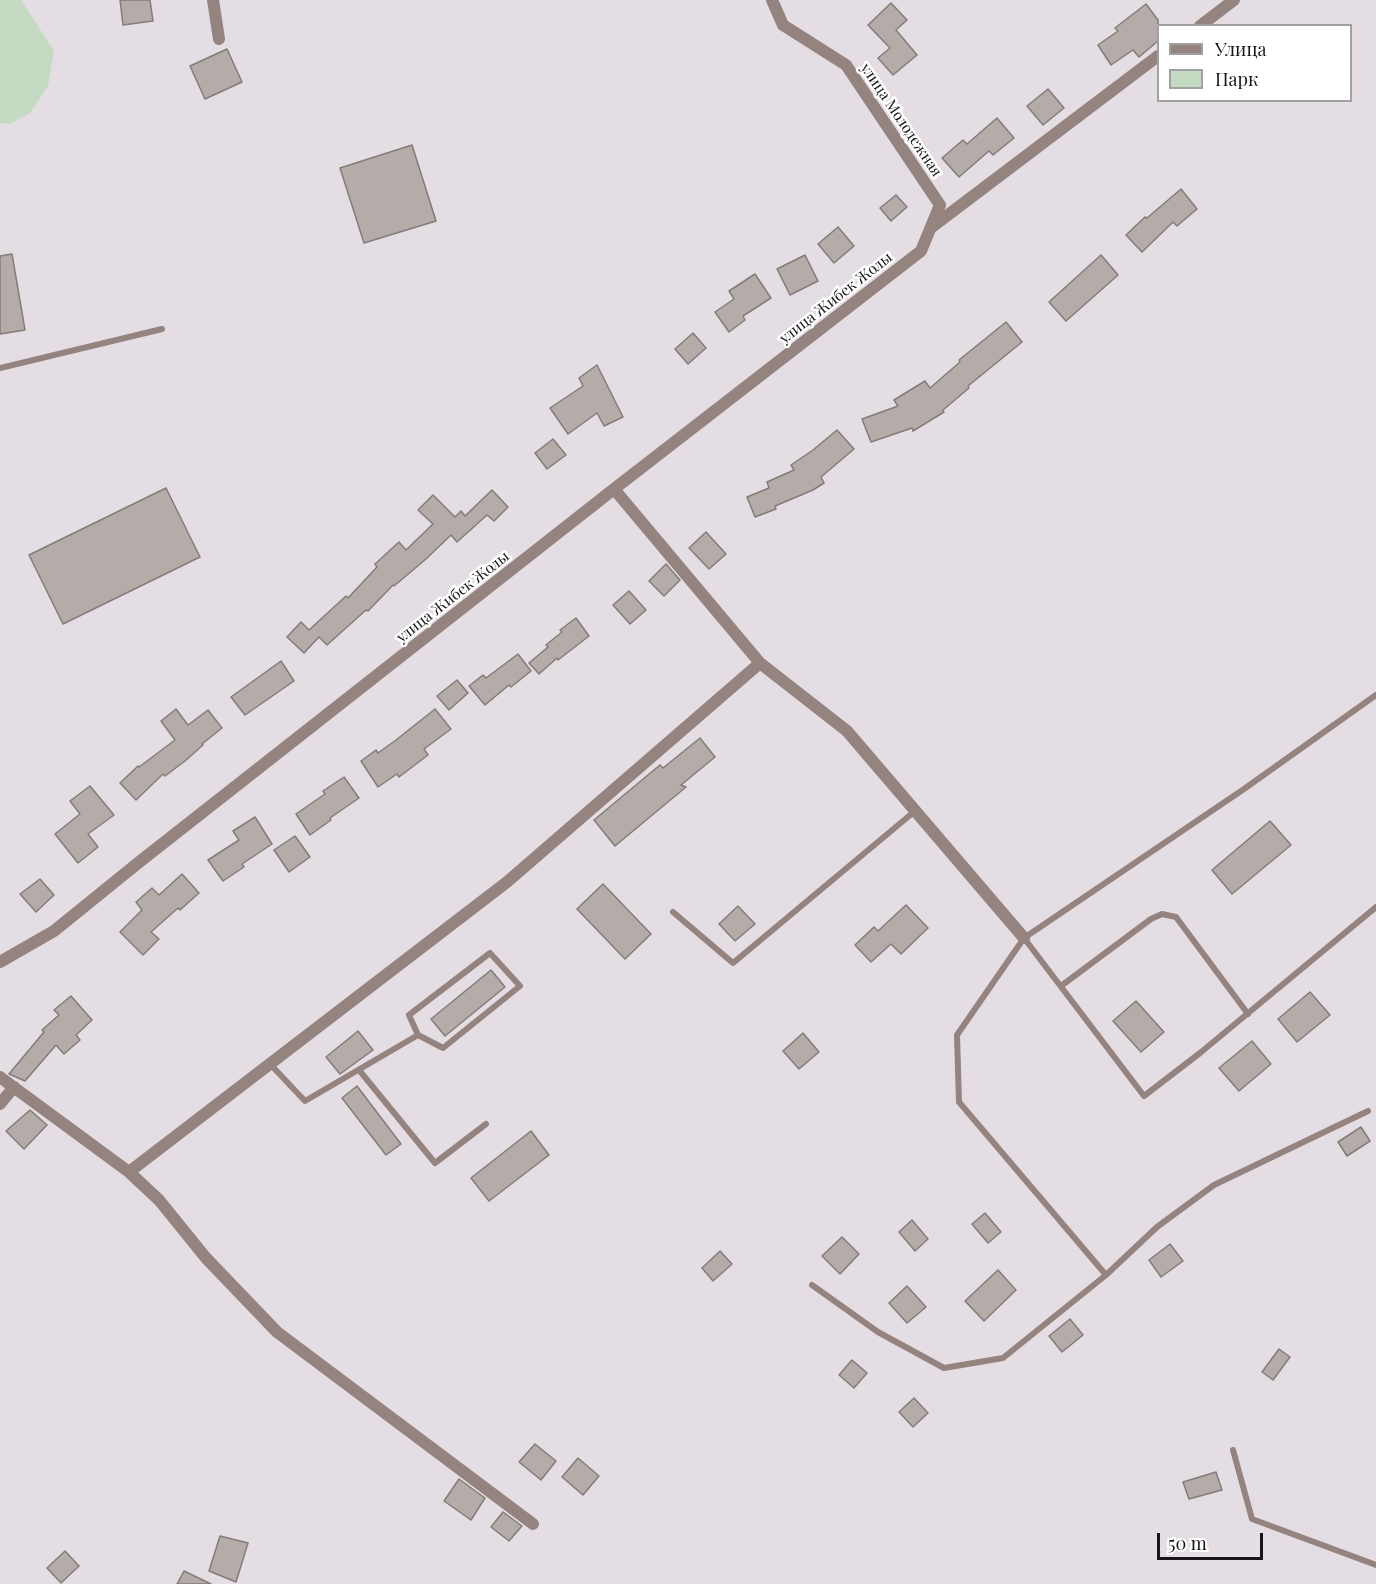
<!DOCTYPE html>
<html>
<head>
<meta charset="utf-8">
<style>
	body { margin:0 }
	#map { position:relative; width:1376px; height:1584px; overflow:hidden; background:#e4dee4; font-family:"Playfair Display",serif }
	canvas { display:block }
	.legend { position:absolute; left:1157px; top:24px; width:195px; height:78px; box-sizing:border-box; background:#fff; border:2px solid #a2a1a2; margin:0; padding:8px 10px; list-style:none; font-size:18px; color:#171517 }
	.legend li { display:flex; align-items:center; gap:12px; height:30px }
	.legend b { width:30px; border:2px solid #a2a1a2 }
	.scale { position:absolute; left:1157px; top:1533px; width:106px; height:27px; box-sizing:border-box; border:3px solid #171517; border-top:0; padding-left:8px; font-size:18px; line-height:21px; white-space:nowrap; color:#171517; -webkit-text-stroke:4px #fff; paint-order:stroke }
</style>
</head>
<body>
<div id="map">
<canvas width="1376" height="1584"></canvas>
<ul class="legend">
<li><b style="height:8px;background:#94837e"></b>Улица</li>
<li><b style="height:16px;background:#c5dac2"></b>Парк</li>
</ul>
<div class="scale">50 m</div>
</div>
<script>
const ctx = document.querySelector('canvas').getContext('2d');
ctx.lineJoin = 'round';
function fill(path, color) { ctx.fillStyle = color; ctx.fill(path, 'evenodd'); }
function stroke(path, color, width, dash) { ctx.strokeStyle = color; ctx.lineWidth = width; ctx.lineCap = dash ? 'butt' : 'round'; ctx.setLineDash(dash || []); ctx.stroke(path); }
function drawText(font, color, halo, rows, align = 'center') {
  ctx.font = font + ' "Playfair Display",serif'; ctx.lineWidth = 5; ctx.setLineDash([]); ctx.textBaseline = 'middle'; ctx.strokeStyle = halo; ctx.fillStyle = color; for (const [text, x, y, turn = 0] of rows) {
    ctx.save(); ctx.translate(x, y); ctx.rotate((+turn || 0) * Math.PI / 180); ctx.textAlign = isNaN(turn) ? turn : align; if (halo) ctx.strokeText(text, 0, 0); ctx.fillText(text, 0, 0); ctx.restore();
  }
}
fill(new Path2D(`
	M0,0H21L54,51L48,86L30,113L10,124L0,123Z`), '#c5dac2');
const building = new Path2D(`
	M120,0H150L153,21L123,25Z
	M891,3L907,20L896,30L917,55L893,75L878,58L890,48L868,25Z
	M1146,4L1158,20V41L1139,57L1133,50L1111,65L1098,45L1118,31L1115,28Z
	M227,49L242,82L205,99L190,66Z
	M1048,89L1064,108L1043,125L1027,106Z
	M997,118L1014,138L993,155L989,151L959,177L942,158L963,140L967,144Z
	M412,145L436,221L364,243L340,168Z
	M1181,189L1197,209L1177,226L1173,222L1142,252L1126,235L1145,217L1147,218Z
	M896,195L907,207L891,221L880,208Z
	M838,227L854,246L834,263L818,244Z
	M12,254L25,330L0,334V256Z
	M805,255L818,281L790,295L777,269Z
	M1101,255L1118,275L1066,321L1049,302Z
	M755,274L771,298L743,316L745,320L729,332L715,312L734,299L729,291Z
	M1006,322L1022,342L968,386L969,388L943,410L944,412L913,431L912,428L871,442L862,419L898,406L894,400L925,381L930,388L960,362L959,360Z
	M693,333L706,348L688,364L675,349Z
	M597,365L623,417L604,426L597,413L568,434L550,408L583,386L579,378Z
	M837,430L854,449L821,477L824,483L813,490L775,506L776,509L755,517L747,497L769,488L767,482L794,470L791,465L813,450Z
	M553,439L566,455L547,469L535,453Z
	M166,488L200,557L63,624L29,555Z
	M492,490L508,507L494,521L487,515L457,542L451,535L426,559L394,586L393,585L368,611L366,610L327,645L319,637L304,653L287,637L301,622L309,630L346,596L348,598L377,567L375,564L399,542L406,550L433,524L418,510L433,495L455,517L461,511L465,516Z
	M706,532L726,554L709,569L689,548Z
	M666,564L680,580L664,596L649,581Z
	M629,591L646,610L630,624L613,605Z
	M576,618L589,636L558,660L557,658L539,674L529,663L548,647L546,645L562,632L560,630Z
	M518,654L531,671L511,687L509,685L485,705L469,686L483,675L486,678Z
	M281,661L294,681L245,715L231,697Z
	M457,680L468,693L449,710L437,696Z
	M176,709L188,725L208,710L222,728L202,744L203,745L185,761L165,776L163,774L136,800L120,783L138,766L139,767L175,740L161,721Z
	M435,709L451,729L424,749L428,755L399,777L397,774L378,787L361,761L376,750L378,753L396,740Z
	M700,738L715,757L681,785L686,787L615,846L594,820L660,765L663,768Z
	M344,777L359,798L330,818L331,820L310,835L296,814L325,794L323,791Z
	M90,786L114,815L88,834L98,847L78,863L55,834L80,814L70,801Z
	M255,817L272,844L242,864L244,867L223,881L208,860L239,840L233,831Z
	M1270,821L1291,845L1232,894L1212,870Z
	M295,836L310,857L289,872L274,850Z
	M182,874L199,893L180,910L178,908L151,932L159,939L143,955L120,932L142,910L136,902L152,888L159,895Z
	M40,879L54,895L36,912L20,894Z
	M603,884L651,934L625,959L577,909Z
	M906,905L928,928L901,954L891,944L871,962L855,945L874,927L878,931Z
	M738,906L755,924L735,941L719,924Z
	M491,970L505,987L445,1036L431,1019Z
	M1310,992L1330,1015L1297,1042L1278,1019Z
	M71,996L92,1020L76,1035L80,1040L64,1054L56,1045L25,1081L9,1074L44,1032L42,1030L59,1015L54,1010Z
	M1136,1001L1164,1032L1141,1052L1113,1021Z
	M358,1031L373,1050L340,1074L326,1057Z
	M803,1033L819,1052L799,1069L783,1051Z
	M1252,1041L1271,1064L1239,1091L1219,1068Z
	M357,1086L401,1144L386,1155L342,1098Z
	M30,1110L47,1125L24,1149L6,1131Z
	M1361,1127L1370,1141L1347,1156L1338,1142Z
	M531,1131L549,1155L489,1201L471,1178Z
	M985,1213L1001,1232L988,1243L972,1224Z
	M912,1220L928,1239L915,1251L899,1232Z
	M842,1237L859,1254L840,1274L822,1256Z
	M1170,1244L1183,1261L1161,1277L1149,1260Z
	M720,1251L732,1264L713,1281L702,1268Z
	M998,1270L1016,1290L984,1321L965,1301Z
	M907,1286L926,1307L907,1323L889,1303Z
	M1070,1319L1083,1335L1062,1352L1049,1336Z
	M1279,1349L1290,1357L1273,1380L1262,1372Z
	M852,1360L867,1373L854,1388L839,1375Z
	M914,1398L928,1413L913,1427L899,1412Z
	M535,1444L556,1461L541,1480L519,1462Z
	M578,1458L599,1476L583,1495L562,1477Z
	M1216,1472L1222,1490L1189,1499L1183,1482Z
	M459,1479L485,1498L471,1520L444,1501Z
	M503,1512L522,1526L509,1541L491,1527Z
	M220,1536L248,1543L236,1582L209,1571Z
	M65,1551L79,1566L61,1583L47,1568Z
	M184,1571L211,1584H177Z`);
fill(building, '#b3aca9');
stroke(building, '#837c79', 1.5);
stroke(new Path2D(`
	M0,368L162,329
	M673,912L733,963L915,811
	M1024,938L1144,1096L1200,1053L1376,907
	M1061,986L1151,919L1162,914L1176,917L1248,1014
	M270,1064L305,1101L418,1035L443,1048L520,986L490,953L409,1015L418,1035
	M359,1070L435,1163L486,1124
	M1106,1275L959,1102L957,1035L1024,938L1244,789L1376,695
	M812,1285L878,1332L944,1368L1003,1358L1106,1275L1157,1227L1214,1185L1368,1111
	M1233,1450L1252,1519L1376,1565`), '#94837e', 6);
stroke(new Path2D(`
	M213,0L219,39
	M1200,26L1234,0
	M932,227L1158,56
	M614,489L760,663L847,731L1024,938
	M0,962L54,931L138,863L614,489L921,251L940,205L846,65L783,25L772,0
	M0,1077L129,1172L159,1200L206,1258L277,1332L533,1524
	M0,1104L14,1087
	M129,1172L507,882L760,663`), '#94837e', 12);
drawText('15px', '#171517', '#fff', [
	["улица Молодежная",901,120,56],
	["улица Жибек Жолы",836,298,-38],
	["улица Жибек Жолы",453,597,-38]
]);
</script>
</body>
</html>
